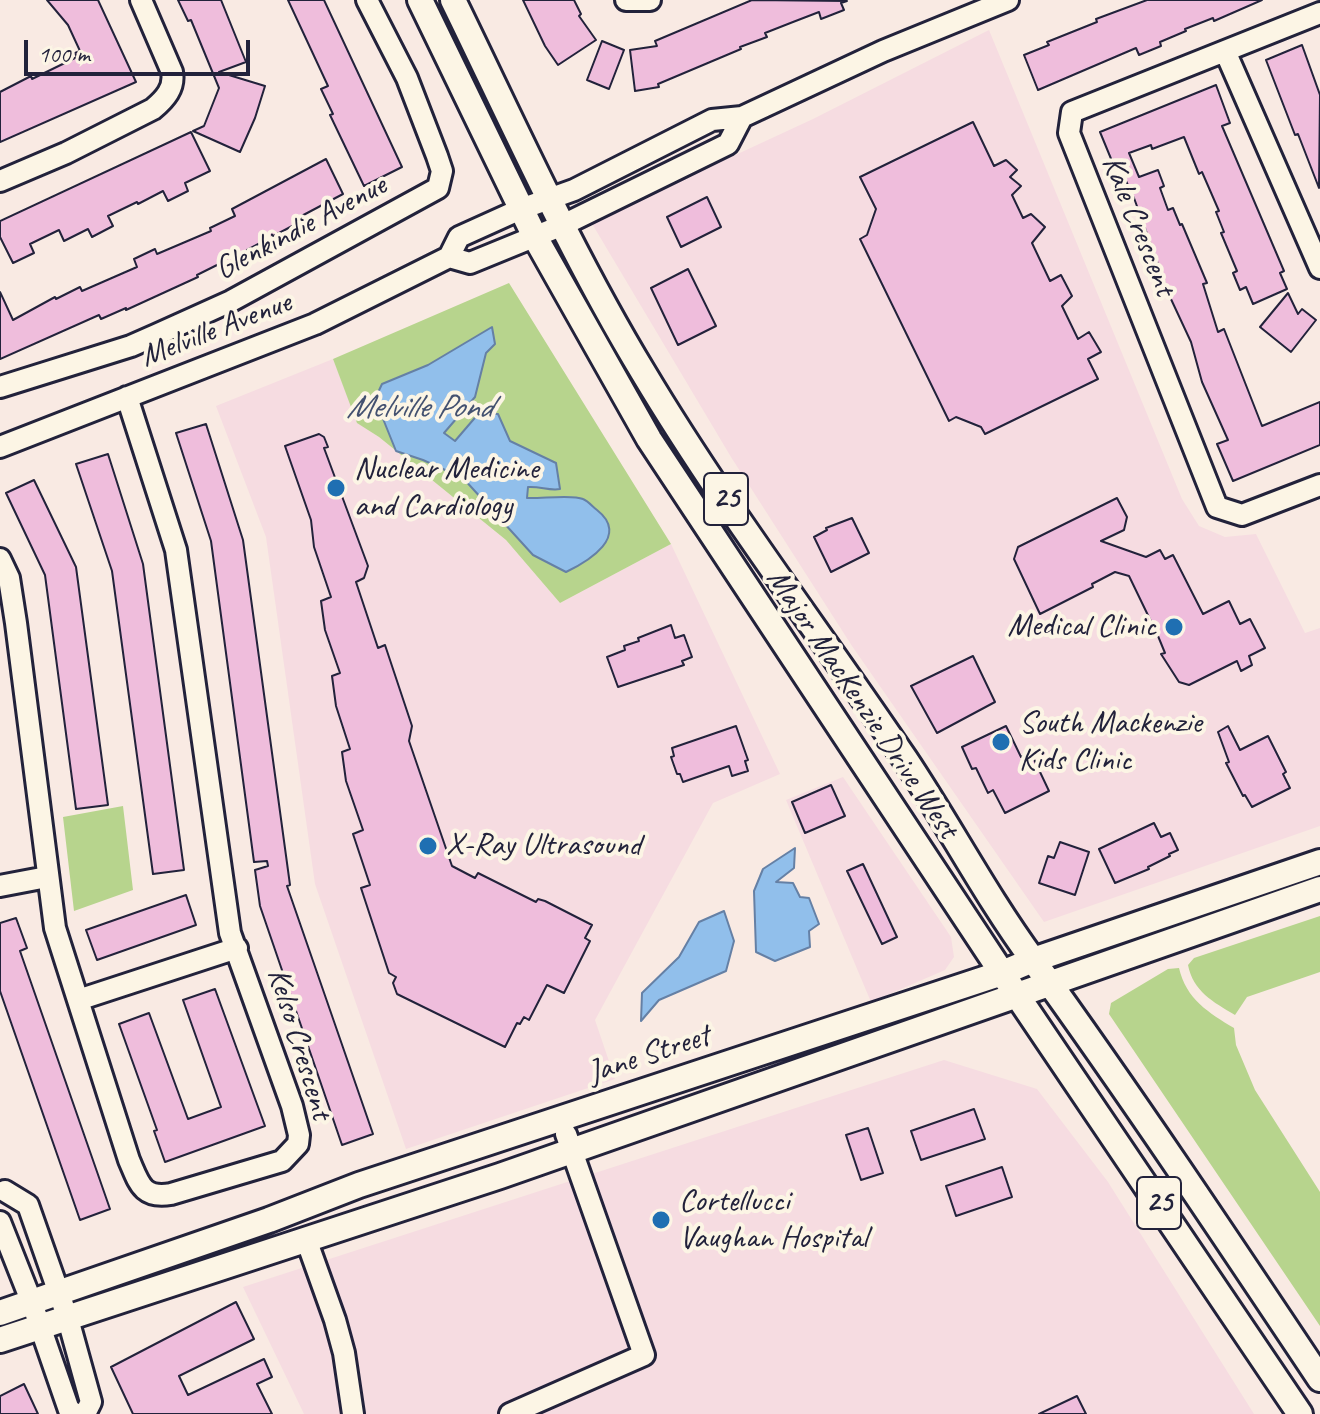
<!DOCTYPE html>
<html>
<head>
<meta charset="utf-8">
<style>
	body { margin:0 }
	#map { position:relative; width:1320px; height:1414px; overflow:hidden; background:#f9eae3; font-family:Caveat,sans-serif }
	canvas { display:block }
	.scale { position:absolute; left:24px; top:40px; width:226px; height:36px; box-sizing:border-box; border:4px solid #22223b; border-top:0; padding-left:10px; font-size:24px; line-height:28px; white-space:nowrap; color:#22223b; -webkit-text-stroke:6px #fcf5e5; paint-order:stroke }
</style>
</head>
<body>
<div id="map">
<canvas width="1320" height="1414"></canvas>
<div class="scale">100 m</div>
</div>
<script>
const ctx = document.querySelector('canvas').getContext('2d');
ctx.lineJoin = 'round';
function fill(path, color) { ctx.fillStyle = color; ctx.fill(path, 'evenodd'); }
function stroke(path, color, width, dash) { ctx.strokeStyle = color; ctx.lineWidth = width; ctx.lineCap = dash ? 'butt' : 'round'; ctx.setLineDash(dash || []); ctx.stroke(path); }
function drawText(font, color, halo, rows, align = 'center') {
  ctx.font = font + ' Caveat,sans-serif'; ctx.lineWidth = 8; ctx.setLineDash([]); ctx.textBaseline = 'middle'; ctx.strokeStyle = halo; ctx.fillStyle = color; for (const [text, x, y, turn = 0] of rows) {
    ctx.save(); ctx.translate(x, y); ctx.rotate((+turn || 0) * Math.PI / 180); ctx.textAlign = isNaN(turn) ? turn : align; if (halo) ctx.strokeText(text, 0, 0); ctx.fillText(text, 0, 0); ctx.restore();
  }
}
fill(new Path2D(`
	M989,30L1182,499L1199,526L1225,537L1256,534L1305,633L1320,628V826L1044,922L852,646L731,457L591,222L813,119Z
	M333,359L358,423L379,437L506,540L560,603L671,544L780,774L713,803L595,1020L615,1079L406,1149L315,884L266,537L216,406Z
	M843,777L951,937L954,957L945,970L871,1002L786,800Z
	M944,1060L1037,1089L1108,1182L1254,1414H304L243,1287Z`), '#f6dce1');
fill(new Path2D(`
	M509,283L671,544L560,603L506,540L379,437L357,423L333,359Z
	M123,806L133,890L74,911L63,817Z
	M1320,916V972L1247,997L1235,1015C1213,1002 1193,991 1188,965L1194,958Z
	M1179,968C1186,999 1209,1013 1234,1028L1236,1045L1255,1090L1320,1192V1326L1109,1014L1111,1003L1168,969Z`), '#b7d48d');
const water = new Path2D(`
	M492,327L495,344L486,353L475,397L444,433L455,441L479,413L498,414L510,441L556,463L560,489C549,491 540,486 528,487L527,498C540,499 572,494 583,499C588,501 593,507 597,510C630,536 589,561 566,572L533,555L463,478L423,460L396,451L375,399L382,384L428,365Z
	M795,848L794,868L776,882L793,883L800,897L809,898L819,924L809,931L810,947L775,961L756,952L754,891L763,869Z
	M724,911L734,941L726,971L659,1000L641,1021L642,993L679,957L699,922Z`);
fill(water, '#91bfeb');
stroke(water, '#6580a5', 2);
const building = new Path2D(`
	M47,0H98L136,82L0,142V92L31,76L32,79L77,57L75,53L80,51L68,25Z
	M178,0H221L246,62L219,72L265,86L255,118L240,152L193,131L204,126L219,88L191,20L188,21Z
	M288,0H324L402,167L364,186L330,115L333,114L321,89L328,86Z
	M523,0H574L581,14L579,16L596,40L558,65L545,46Z
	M752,0L847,1L841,3L844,10L821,19L819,12L793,22L765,33L767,37L740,47L741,49L658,84L659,87L635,91L630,50L657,46L655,41Z
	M1147,0H1262L1214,21L1213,18L1185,29L1186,31L1160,42L1161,46L1139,55L1136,48L1038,90L1024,55L1049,45L1047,42L1097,22L1096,19Z
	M602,41L624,50L609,89L587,80Z
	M1302,45L1320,95L1319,188L1298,134L1295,135L1266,60Z
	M1216,85L1230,123L1222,126L1284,271L1280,273L1287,289L1253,304L1246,287L1240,290L1233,273L1237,271L1221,233L1224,232L1216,212L1219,211L1202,172L1199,174L1184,137L1152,149L1151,145L1129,153L1139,177L1158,170L1164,186L1160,188L1168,210L1173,208L1180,225L1182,224L1207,283L1203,284L1218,332L1224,329L1262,426L1320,402V445L1233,481L1217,444L1228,440L1202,382L1191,342L1170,297L1134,198L1118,164L1114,166L1100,132Z
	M973,122L994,166L1006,160L1017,170L1010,177L1021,186L1012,195L1023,218L1031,214L1045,227L1032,243L1050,281L1061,275L1072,296L1062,306L1078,339L1089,332L1101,352L1088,359L1098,379L985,434L981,427L956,417L949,421L860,239L867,235L876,209L860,177Z
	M191,132L210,171L185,183L188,191L168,201L163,191L138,204L137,202L108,216L113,226L92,237L88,229L64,241L59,230L30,244L34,253L13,263L0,237V221Z
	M326,159L343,194L294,220L296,224L247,250L248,253L227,264L225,261L197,275L198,277L126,310V308L101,319L99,315L0,359V292L13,320L55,297L56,299L80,287L82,291L137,267L134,259L155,249L157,254L211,231L210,228L235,216L232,209Z
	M707,197L721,227L681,247L667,217Z
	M688,269L716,326L678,345L651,288Z
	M1288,293L1298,314L1302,309L1316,320L1291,352L1260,327Z
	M206,424L243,540L290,885L287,886L373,1134L342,1145L260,906L255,870L268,866L267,861L254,862L211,541L176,433Z
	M319,434L324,437L328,447L324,448L368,566L364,578L356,582L378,648L385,645L412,726L409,741L452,866L475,878L478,873L536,902L538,899L545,901L592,925L585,938L590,941L564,993L547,985L529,1020L524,1017L520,1024L517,1023L505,1047L397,994L393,983L396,977L389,973L361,888L370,885L353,834L363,830L346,781L342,752L350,749L336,706L332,676L340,673L325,630L321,601L331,597L314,547L311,520L285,446Z
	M108,454L143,564L184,870L153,874L112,571L76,464Z
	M34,480L76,567L108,805L76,809L45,575L6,493Z
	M1117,498L1127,517L1124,530L1101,541L1146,557L1160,550L1165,559L1173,555L1203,614L1229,601L1240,624L1250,619L1265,648L1249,656L1252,665L1241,671L1237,661L1189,685L1179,682L1161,654L1165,653L1158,636L1129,576L1115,572L1092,584L1093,587L1040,614L1014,559L1018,547Z
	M852,518L869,553L831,572L814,537L827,530L826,528Z
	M671,625L675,638L684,635L692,657L682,661L684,665L618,687L607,657L625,650L624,646L639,641L638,638Z
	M973,656L995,702L937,733L911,686Z
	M736,726L748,760L745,761L748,771L732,776L729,766L683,782L680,774H677L671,757L674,756L672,748Z
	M1006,726L1021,757L1031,753L1049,791L1005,813L993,790L988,793L976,768L972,769L962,747Z
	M1228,726L1240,750L1268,736L1286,772L1283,774L1290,788L1252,807L1245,795L1243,796L1226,763L1229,762L1218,732Z
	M831,785L845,816L805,833L792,802Z
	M1154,823L1161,837L1170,833L1178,850L1169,854L1170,856L1148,867L1149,869L1115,883L1099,849Z
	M1060,842L1089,852L1075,895L1039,883L1048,856L1054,858Z
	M863,864L897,937L882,944L847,871Z
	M186,895L196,925L97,960L86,930Z
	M16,918L27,948L20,951L110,1209L80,1220L0,991V923Z
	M215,989L265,1126L165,1162L154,1131L157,1130L119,1024L149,1013L188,1119L221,1107L183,1000Z
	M974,1109L985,1139L921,1160L911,1131Z
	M868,1128L883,1173L861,1180L846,1135Z
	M1002,1167L1012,1197L956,1216L946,1186Z
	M236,1302L254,1339L179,1376L188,1395L264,1359L272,1377L257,1384L272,1414H133L111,1367Z
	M24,1384L38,1414H0V1396Z
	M1077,1396L1086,1414H1039Z`);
fill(building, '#efbddc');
stroke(building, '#22223b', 2);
const minor = new Path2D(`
	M626,0H650
	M1320,13L1072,112L1069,133L1217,507L1242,515L1320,485
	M1225,51L1320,268
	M0,181L66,153L153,109C165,99 175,88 172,72L141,0
	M449,257L470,263L563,225L728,144L742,117
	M0,387L131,346L156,335L231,301L438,188L442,171L437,156L407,78L367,0
	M0,447L315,324L449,257L459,237L521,209L574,190L712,120L742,117L883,51L1008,0
	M0,559L9,578L16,623L55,928L129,1160C139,1183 142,1199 171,1194L282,1161L298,1144L299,1135L292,1106L230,933L176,550L127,397
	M0,886L47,877
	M78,1000L237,948
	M5,1191L28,1205L68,1319L91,1402L85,1414
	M0,1222L32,1303L69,1410L76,1414
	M306,1239L335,1320L344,1353L353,1414
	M510,1414L644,1355L566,1134`);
const major = new Path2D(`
	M420,0L535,237L649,439L1002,973L1300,1414
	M453,0C514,125 571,253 643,372C723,506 818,630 905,759C949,825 986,896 1033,960C1132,1097 1226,1238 1320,1379
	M0,1313L269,1220L359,1185L1002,973L1033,960L1320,862
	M0,1340L500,1176L1320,889`);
stroke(minor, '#22223b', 26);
stroke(major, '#22223b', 30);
stroke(minor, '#fcf5e5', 20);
stroke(major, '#fcf5e5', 24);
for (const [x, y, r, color] of [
	[336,488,10,"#1f6fb2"],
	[1174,627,10,"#1f6fb2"],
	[1001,742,10,"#1f6fb2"],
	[428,846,10,"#1f6fb2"],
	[661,1220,10,"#1f6fb2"]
]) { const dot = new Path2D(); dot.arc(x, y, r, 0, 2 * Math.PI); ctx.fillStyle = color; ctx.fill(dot); stroke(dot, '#fcf5e5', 3); }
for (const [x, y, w] of [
	[726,499,44],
	[1159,1203,44]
]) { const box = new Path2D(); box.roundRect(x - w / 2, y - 26, w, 52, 6); ctx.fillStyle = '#fcf5e5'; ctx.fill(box); stroke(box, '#22223b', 2); }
drawText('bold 30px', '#22223b', null, [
	["25",726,499],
	["25",1159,1203]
]);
drawText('32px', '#22223b', '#fcf5e5', [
	["Kale Crescent",1138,226,68],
	["Glenkindie Avenue",301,228,-28],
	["Melville Avenue",216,330,-21],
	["Major MacKenzie Drive West",862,704,56],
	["Kelso Crescent",299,1044,73],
	["Jane Street",649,1055,-18]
]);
drawText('32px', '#22223b', '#fcf5e5', [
	["Nuclear Medicine",354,470],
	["and Cardiology",354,507],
	["Medical Clinic",1156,627,"right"],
	["South Mackenzie",1019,724],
	["Kids Clinic",1019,761],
	["X-Ray Ultrasound",446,846],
	["Cortellucci",679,1202],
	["Vaughan Hospital",679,1239]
], 'left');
drawText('italic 34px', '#435170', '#fcf5e5', [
	["Melville Pond",419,408]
]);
</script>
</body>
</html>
